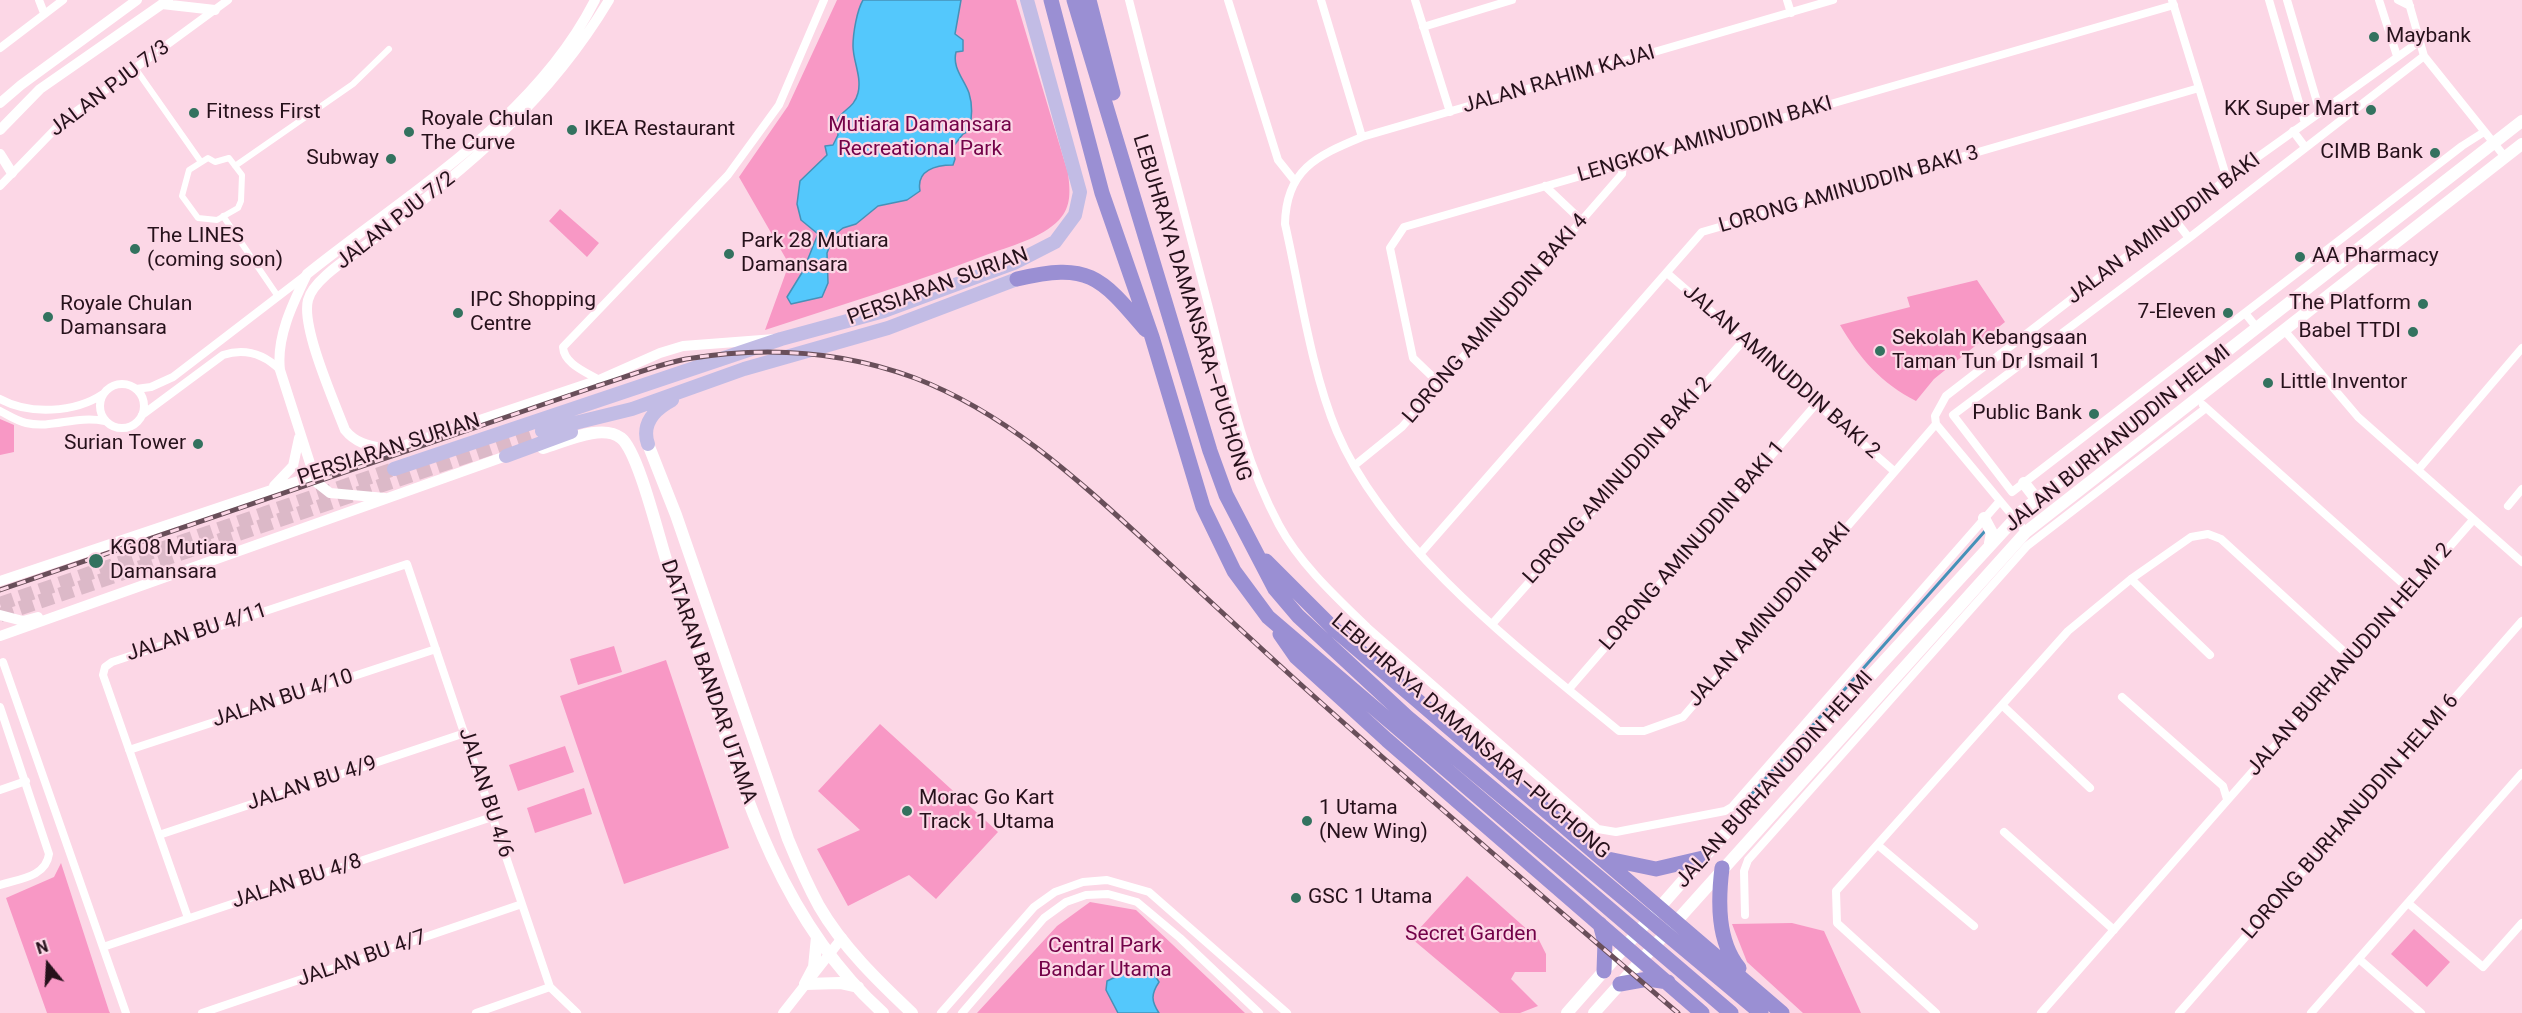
<!DOCTYPE html>
<html>
<head>
<meta charset="utf-8">
<style>
	body { margin:0 }
	#map { position:relative; width:2522px; height:1013px; overflow:hidden; background:#fcd7e6; font-family:Roboto,sans-serif }
	canvas { display:block }
	.north { position:absolute; left:18px; top:935px; width:60px; height:60px; -webkit-text-stroke:4px #fcd7e6; paint-order:stroke; rotate:342deg; font-size:16px; font-weight:700; line-height:24px; text-align:center; color:#26111b }
	.north::after { content:''; display:block; margin:auto; width:21px; height:27px; background:#26111b; clip-path:polygon(50% 0,100% 100%,50% 72%,0 100%) }
</style>
</head>
<body>
<div id="map">
<canvas width="2522" height="1013"></canvas>
<div class="north">N</div>
</div>
<script>
const ctx = document.querySelector('canvas').getContext('2d');
ctx.lineJoin = 'round';
function fill(path, color) { ctx.fillStyle = color; ctx.fill(path, 'evenodd'); }
function stroke(path, color, width, dash) { ctx.strokeStyle = color; ctx.lineWidth = width; ctx.lineCap = dash ? 'butt' : 'round'; ctx.setLineDash(dash || []); ctx.stroke(path); }
function drawText(font, color, halo, rows, align = 'center') {
  ctx.font = font + ' Roboto,sans-serif'; ctx.lineWidth = 4.5; ctx.setLineDash([]); ctx.textBaseline = 'middle'; ctx.strokeStyle = halo; ctx.fillStyle = color; for (const [text, x, y, turn = 0] of rows) {
    ctx.save(); ctx.translate(x, y); ctx.rotate((+turn || 0) * Math.PI / 180); ctx.textAlign = isNaN(turn) ? turn : align; if (halo) ctx.strokeText(text, 0, 0); ctx.fillText(text, 0, 0); ctx.restore();
  }
}
fill(new Path2D(`
	M837,0H1016L1068,173C1070,190 1072,206 1059,220C1042,238 1008,247 986,255C913,283 839,306 765,330L789,264L739,177L788,106Z
	M560,209L599,243L587,257L549,221Z
	M1977,280L2005,322L1934,379L1916,401C1881,383 1860,359 1840,325L1910,307L1907,297Z
	M0,419L14,425V452L0,455Z
	M614,646L622,672L578,685L570,659Z
	M666,660L729,848L624,884L560,696Z
	M880,724L998,832L936,899L909,875L848,906L817,849L860,830L818,791Z
	M565,746L574,772L518,791L509,765Z
	M584,788L592,814L535,833L527,808Z
	M61,863L109,1011L110,1013H47L6,898L54,877Z
	M1467,876L1539,940L1546,954V972H1515L1511,979L1538,1006L1520,1013H1500L1411,938Z
	M1090,902L1136,910L1245,1013H977L1057,926Z
	M1792,923L1824,931L1861,1013H1803L1747,962L1732,924Z
	M2414,929L2450,962L2427,987L2391,954Z`), '#f898c5');
const water = new Path2D(`
	M863,0H961L955,34L963,40V51L956,52C952,68 964,79 969,93C973,106 972,119 969,131L963,134L952,148L955,159L953,165C936,165 916,170 920,191L907,200L878,206L856,224L843,228L834,235L827,253L828,283L822,297L791,304L787,297L803,271L818,234L801,220L797,204L800,181L827,155L825,146L833,145L838,135C831,109 853,114 858,93C862,77 853,61 853,46C853,33 857,10 863,0Z
	M1143,971L1154,974L1159,982C1151,994 1151,1001 1159,1013H1118L1106,990L1107,981L1124,973Z`);
fill(water, '#54c8fc');
stroke(water, '#4691b8', 1.5);
stroke(new Path2D(`
	M1750,796L1985,531`), '#4691b8', 3);
stroke(new Path2D(`
	M0,604L394,469
	M0,615L542,431`), '#dcb9c8', 14, [14, 7]);
stroke(new Path2D(`
	M135,68L201,162
	M208,158L215,162L229,158L242,175L241,201L238,208L217,220L198,218L182,196L189,170Z
	M235,166L353,84L389,49
	M223,216L277,295`), '#fff', 6);
stroke(new Path2D(`
	M39,0L44,13
	M1129,0C1155,103 1182,206 1209,308C1228,382 1242,456 1279,525C1300,564 1336,597 1368,628L1598,829L1616,832L1725,811L1732,807L1999,502
	M1228,0L1278,160L1294,180
	M1321,0L1362,137
	M1415,0L1450,112
	M1787,0L1791,13
	M1833,0L1362,137C1316,156 1286,170 1285,224C1300,290 1311,370 1337,432C1387,549 1522,651 1619,731H1644L1683,717L1936,424L1935,416L1946,396L2227,179L2420,41
	M2172,0L2227,179
	M2269,0L2305,123
	M2287,0L2320,112
	M2379,0L2397,56
	M2398,0L2410,6
	M2408,0L2424,56L2505,157
	M1423,27L1512,0
	M0,48L63,0
	M2424,56L2189,238L1953,415L2012,492L2462,146L2484,132
	M2293,131L2305,147
	M0,186L63,121L228,0
	M1545,186L1582,221
	M2175,220L2189,238
	M1667,273L1894,471
	M2245,313L2257,328
	M2284,330L2358,417L2522,562
	M599,380C586,372 564,364 563,347L728,175L779,105L824,0
	M1440,384L1413,358L1390,248L1404,227L2174,5
	M100 406a22 22 0 1 1 44 0a22 22 0 1 1-44 0Z
	M136,389L151,387L173,377L306,275
	M0,399C29,415 75,413 103,394
	M2203,405L2410,590
	M0,411C8,415 17,421 26,423C53,429 75,415 105,421
	M142,415L223,355C245,348 264,354 280,370
	M1936,424L2026,532
	M1355,465L1402,427L1622,174L1623,164
	M2418,470L2522,348
	M2508,506L2522,489
	M1420,554L1702,232L2199,88
	M2131,579L2210,655
	M1493,623L1744,340
	M3,662L126,1013
	M1569,689L1817,403
	M2122,697L2223,786L2227,799
	M2002,705L2090,788
	M0,707L49,854C46,877 19,879 0,885
	M129,750L436,649
	M0,790L26,781
	M2004,832L2114,930
	M159,835L465,733
	M1879,846L1974,926
	M2408,903L2483,967L2522,923
	M1745,915L1744,871L1748,860L2027,546L2206,408
	M188,918L103,675L105,667L112,662L407,564L550,987L577,1013
	M103,947L492,817
	M2359,959L2421,1013
	M202,1013L522,904
	M476,1013L550,987
	M941,1013L1034,907L1055,892L1083,882L1107,880L1149,892L1287,1013
	M962,1013L1044,918L1066,902L1086,895L1108,894L1137,902L1180,938L1259,1013
	M1936,1013L1837,923L1836,891L2068,631L2131,579L2191,537L2208,534L2221,539L2351,658
	M2041,1013L2473,520
	M2179,1013L2522,621
	M2311,1013L2522,773`), '#fff', 8);
stroke(new Path2D(`
	M162,4L215,10
	M0,103L21,85L137,0
	M0,130L40,89L168,0
	M0,154L12,173
	M390,450C372,446 357,445 345,430C334,401 301,327 308,300C313,279 352,256 370,242C466,167 545,107 609,0
	M274,486L293,466L299,438
	M385,498L330,493L316,482L280,370C276,337 293,303 307,274C408,193 535,119 595,0
	M0,581L599,380L660,353L683,346L775,339
	M0,615L23,621L38,617
	M0,636L506,456
	M783,1013L842,938`), '#fff', 10);
stroke(new Path2D(`
	M648,444L676,515L788,839C797,861 807,884 819,906C842,946 878,981 912,1013
	M543,448C564,442 602,423 621,438C639,452 660,543 669,569C675,587 684,605 690,624C735,763 770,911 883,1013
	M2024,483L2037,500
	M1984,518L1992,533L1990,543
	M817,937L814,967L805,984L840,983L858,987
	M1567,1013L1703,858L2022,511L2522,121
	M1594,1013L2026,532L2522,144`), '#fff', 12);
stroke(new Path2D(`
	M542,431L632,409L744,369L888,328L1017,279
	M648,444C641,424 655,409 672,400
	M506,456L571,432
	M394,469L781,339L884,311L1014,263L1055,242L1075,215L1080,192L1027,0`), '#c2bce5', 14);
stroke(new Path2D(`
	M1051,0L1102,193L1152,337L1203,507L1234,571L1268,617L1731,1013
	M1074,0L1210,451L1226,495L1275,589L1298,616L1407,717L1761,1013
	M1089,0L1113,93
	M1017,279C1089,262 1100,276 1146,330
	M1266,561L1334,629L1782,1013
	M1280,634L1296,657L1387,740L1702,1013
	M1608,859L1656,869L1703,858
	M1722,868C1718,901 1717,941 1739,968
	M1600,924L1605,942L1604,971
	M1620,984L1648,979L1668,982`), '#9a8fd3', 15);
const rail = new Path2D(`
	M0,590L597,386C626,377 656,365 686,359C763,346 842,351 915,378C1006,413 1076,478 1146,542C1197,589 1247,636 1298,682C1422,794 1551,903 1678,1013`);
stroke(rail, '#694f5a', 5);
stroke(rail, '#fcd7e6', 3, [9]);
for (const [x, y, r, color] of [
	[2374,37,6,"#33725f"],
	[2371,110,6,"#33725f"],
	[194,113,6,"#33725f"],
	[572,130,6,"#33725f"],
	[409,132,6,"#33725f"],
	[2435,153,6,"#33725f"],
	[391,159,6,"#33725f"],
	[135,249,6,"#33725f"],
	[729,254,6,"#33725f"],
	[2300,257,6,"#33725f"],
	[2423,304,6,"#33725f"],
	[458,313,6,"#33725f"],
	[2228,313,6,"#33725f"],
	[48,317,6,"#33725f"],
	[2413,332,6,"#33725f"],
	[1880,351,6,"#33725f"],
	[2268,383,6,"#33725f"],
	[2094,414,6,"#33725f"],
	[198,444,6,"#33725f"],
	[96,561,8,"#33725f"],
	[907,811,6,"#33725f"],
	[1307,821,6,"#33725f"],
	[1296,898,6,"#33725f"]
]) { const dot = new Path2D(); dot.arc(x, y, r, 0, 2 * Math.PI); ctx.fillStyle = color; ctx.fill(dot); stroke(dot, '#fcd7e6', 2); }
drawText('21px', '#26111b', '#fcd7e6', [
	["Maybank",2386,37],
	["KK Super Mart",2359,110,"right"],
	["Fitness First",206,113],
	["Royale Chulan",421,120],
	["The Curve",421,144],
	["IKEA Restaurant",584,130],
	["CIMB Bank",2423,153,"right"],
	["Subway",379,159,"right"],
	["The LINES",147,237],
	["(coming soon)",147,261],
	["Park 28 Mutiara",741,242],
	["Damansara",741,266],
	["AA Pharmacy",2312,257],
	["IPC Shopping",470,301],
	["Centre",470,325],
	["The Platform",2411,304,"right"],
	["Royale Chulan",60,305],
	["Damansara",60,329],
	["7-Eleven",2216,313,"right"],
	["Babel TTDI",2401,332,"right"],
	["Sekolah Kebangsaan",1892,339],
	["Taman Tun Dr Ismail 1",1892,363],
	["Little Inventor",2280,383],
	["Public Bank",2082,414,"right"],
	["Surian Tower",186,444,"right"],
	["KG08 Mutiara",110,549],
	["Damansara",110,573],
	["Morac Go Kart",919,799],
	["Track 1 Utama",919,823],
	["1 Utama",1319,809],
	["(New Wing)",1319,833],
	["GSC 1 Utama",1308,898]
], 'left');
drawText('21px', '#26111b', '#fcd7e6', [
	["JALAN RAHIM KAJAI",1559,80,-16],
	["JALAN PJU 7/3",110,89,-37],
	["LENGKOK AMINUDDIN BAKI",1705,140,-16],
	["LORONG AMINUDDIN BAKI 3",1849,190,-16],
	["JALAN PJU 7/2",396,221,-38],
	["JALAN AMINUDDIN BAKI",2164,229,-37],
	["PERSIARAN SURIAN",938,287,-20],
	["LEBUHRAYA DAMANSARA–PUCHONG",1191,308,73],
	["LORONG AMINUDDIN BAKI 4",1496,319,-49],
	["JALAN AMINUDDIN BAKI 2",1781,372,41],
	["JALAN BURHANUDDIN HELMI",2118,439,-39],
	["PERSIARAN SURIAN",389,450,-18],
	["LORONG AMINUDDIN BAKI 2",1618,481,-48],
	["LORONG AMINUDDIN BAKI 1",1693,546,-49],
	["JALAN AMINUDDIN BAKI",1770,615,-49],
	["JALAN BU 4/11",197,633,-18],
	["JALAN BURHANUDDIN HELMI 2",2350,660,-49],
	["DATARAN BANDAR UTAMA",708,682,71],
	["JALAN BU 4/10",283,699,-18],
	["LEBUHRAYA DAMANSARA–PUCHONG",1470,737,41],
	["JALAN BURHANUDDIN HELMI",1775,780,-48],
	["JALAN BU 4/9",312,784,-18],
	["JALAN BU 4/6",485,793,72],
	["LORONG BURHANUDDIN HELMI 6",2351,817,-49],
	["JALAN BU 4/8",297,882,-18],
	["JALAN BU 4/7",362,959,-19]
]);
drawText('21px', '#730248', '#fcd7e6', [
	["Mutiara Damansara",920,126],
	["Recreational Park",920,150],
	["Secret Garden",1471,935],
	["Central Park",1105,947],
	["Bandar Utama",1105,971]
]);
</script>
</body>
</html>
